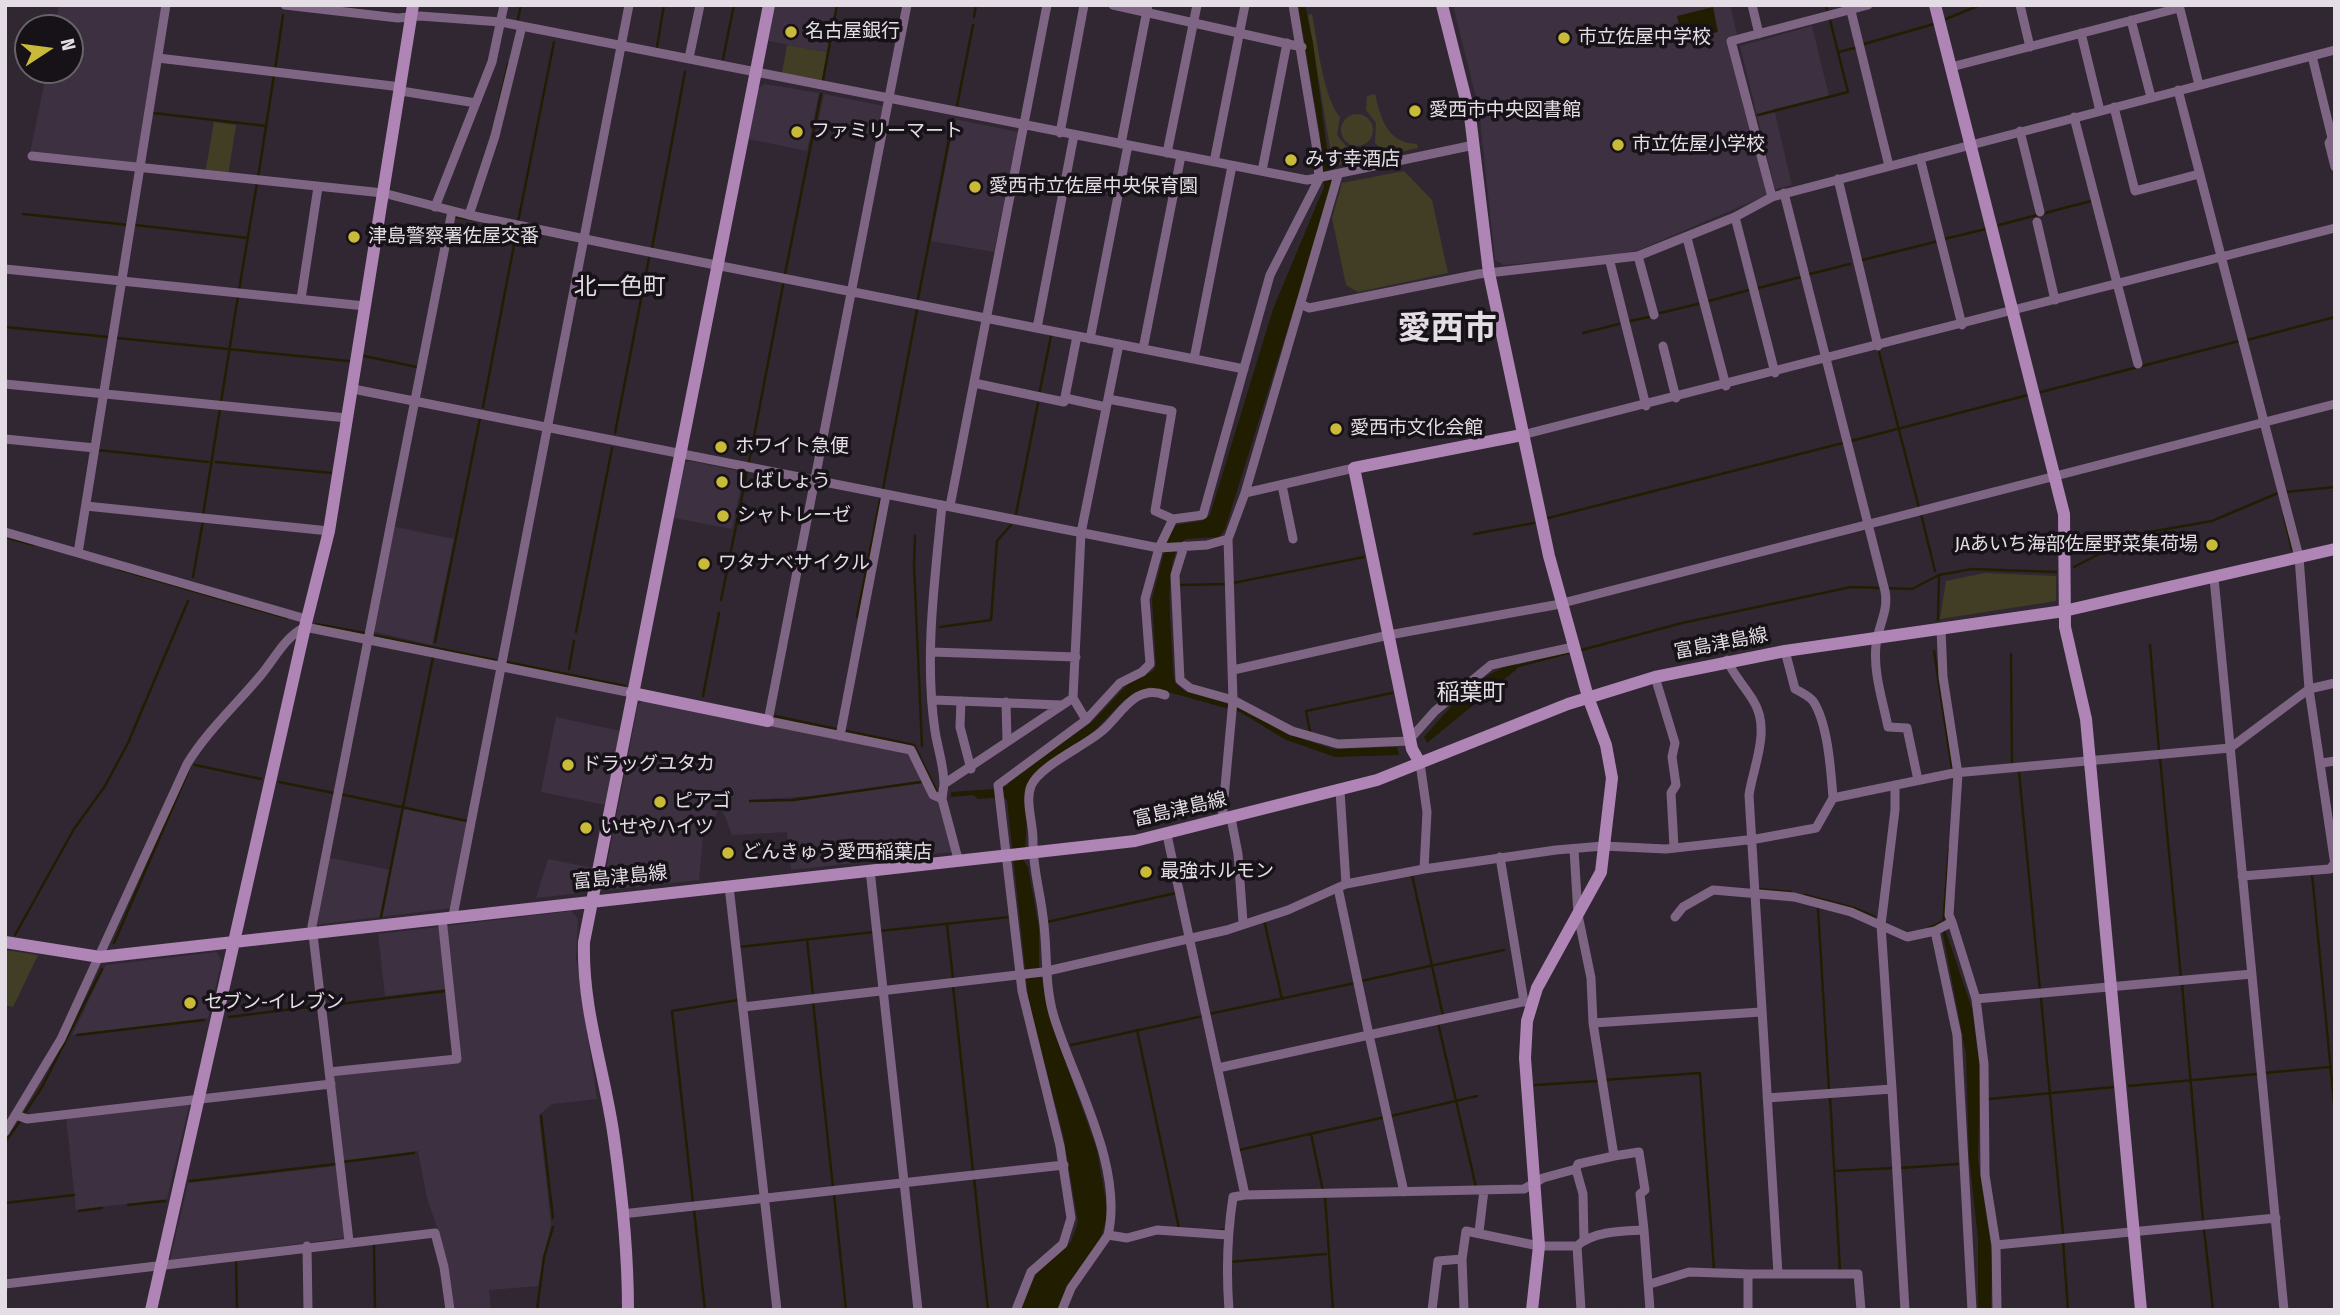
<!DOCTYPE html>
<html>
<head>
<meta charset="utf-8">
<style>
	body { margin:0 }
	#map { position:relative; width:2340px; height:1315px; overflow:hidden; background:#312733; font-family:"Fira Sans Condensed",sans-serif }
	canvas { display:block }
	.frame { position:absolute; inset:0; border:7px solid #e4dde5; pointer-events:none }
	.north { position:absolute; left:14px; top:14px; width:70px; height:70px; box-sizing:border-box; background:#161217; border:2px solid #686369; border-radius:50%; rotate:77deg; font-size:19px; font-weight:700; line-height:28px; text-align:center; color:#e4dde5 }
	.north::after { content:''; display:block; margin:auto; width:24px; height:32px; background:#c9ba3a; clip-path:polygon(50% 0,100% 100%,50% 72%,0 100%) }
</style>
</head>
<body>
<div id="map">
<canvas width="2340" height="1315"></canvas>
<div class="frame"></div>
<div class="north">N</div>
</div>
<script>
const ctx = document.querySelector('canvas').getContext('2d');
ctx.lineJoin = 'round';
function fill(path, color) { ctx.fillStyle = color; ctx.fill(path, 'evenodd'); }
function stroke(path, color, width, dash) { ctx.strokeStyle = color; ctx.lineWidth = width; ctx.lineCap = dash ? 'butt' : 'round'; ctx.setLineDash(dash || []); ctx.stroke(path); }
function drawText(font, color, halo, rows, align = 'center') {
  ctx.font = font + ' "Fira Sans Condensed","Noto Sans JP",sans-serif'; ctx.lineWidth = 7; ctx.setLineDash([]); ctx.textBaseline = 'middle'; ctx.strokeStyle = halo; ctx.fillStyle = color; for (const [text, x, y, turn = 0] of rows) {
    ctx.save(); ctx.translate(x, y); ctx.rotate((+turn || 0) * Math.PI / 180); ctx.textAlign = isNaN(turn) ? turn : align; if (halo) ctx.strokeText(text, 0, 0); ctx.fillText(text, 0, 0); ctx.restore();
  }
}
fill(new Path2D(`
	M59,5H163L137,164L30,153L47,70H70V28H55Z
	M775,5H836L827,52L768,41Z
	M1453,5H1730L1737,34L1727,38L1767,195L1639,250L1614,255L1504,265L1495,260L1479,110Z
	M1812,26L1829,96L1774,109L1792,185L1775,189L1740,46Z
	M765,84L819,93L807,151L748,139L758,88Z
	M824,94L884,106L878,136L818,123Z
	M955,119L1018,132L994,252L931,241Z
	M689,461L744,472L732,529L674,518L685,463Z
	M391,526L454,539L432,645L371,631Z
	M643,701L908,753L921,781L827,795L752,800L793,801L922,783L929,796L939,802L952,852L791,870L787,832L732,835L721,806L703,837L699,880L609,890L603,885L638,704Z
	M556,717L620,731L605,805L541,792Z
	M404,808L469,822L452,908L314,925L326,857L391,870Z
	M548,859L593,868L589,886L581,893L536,898Z
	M571,911L578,919L576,958L597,1099L552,1104L539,1115L551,1225L538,1286L489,1290L491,1310H452L440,1236L427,1198L418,1151L342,1161L332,1075L459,1060L445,926Z
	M439,927L445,989L385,996L378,934Z
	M217,952L222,961L208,1018L72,1035L106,965Z
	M190,1102L167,1199L76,1210L66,1116Z
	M336,1166L345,1238L170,1260L188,1183Z`), '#3d3040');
fill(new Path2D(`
	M1312,14C1317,39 1323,98 1340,117L1337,135L1350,151L1347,163L1333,166L1308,15Z
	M787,45L827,52L822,80L782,73Z
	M1375,94C1381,119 1387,143 1417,144L1418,148L1387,155L1375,143L1376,123L1366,110L1367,96Z
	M1341 130a16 16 0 1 1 32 0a16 16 0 1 1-32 0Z
	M214,122L236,125L228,176L205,174Z
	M1404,171L1432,200L1448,273L1358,292L1346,285L1332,218L1342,183Z
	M1985,573L2056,576V601L1940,619L1946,581Z
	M5,950L38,955L13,1007L5,1005Z`), '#413e25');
fill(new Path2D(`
	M1298,5H1305L1313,43L1332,187L1225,529L1219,537L1186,539C1159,556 1174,642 1173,671L1175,683L1185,691L1241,708L1287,734L1333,749L1397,747L1399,755L1335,757L1286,740L1240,712L1150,687L1124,700L1094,731L1030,780L1024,861L1028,867L1039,928V965L1051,1021L1097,1150L1108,1213L1098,1248L1067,1285L1058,1310H1020L1036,1274L1071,1242L1078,1222L1063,1134L1029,1005L1007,800L1004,797L978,799L973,795L951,797V792L994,789L1008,785L1009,780L1092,722L1128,684L1153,671L1156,665L1152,599L1168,537L1176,525L1201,521L1210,515L1273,309L1324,187L1320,135Z
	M1713,7L1718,32L1683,41L1677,16Z
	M1516,663L1517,669L1427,743L1424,737C1452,706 1475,675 1516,663Z
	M1943,923L1972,1009L1980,1067L1978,1159L1992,1254L1991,1310H1978V1238L1969,1157L1966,1054L1941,924Z`), '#211d00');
stroke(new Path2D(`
	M1826,5L1827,10
	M974,17L976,5
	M518,19L521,5
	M1946,19L1980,5
	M1864,44L1934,24
	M657,47L664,5
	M1838,52L1855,48
	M723,59L734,5
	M275,70L283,15
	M823,80L837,5
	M957,106L973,25
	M497,112L508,64
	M153,113L266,126
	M1758,115L1848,92L1830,20
	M258,178L274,75
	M23,214L129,225
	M455,217L474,220
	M518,222L554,42
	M135,225L248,238
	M1999,225L2091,201
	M1944,239L1986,229
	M652,248L685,72
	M1862,260L1939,241
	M785,274L821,94
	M1810,274L1850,264
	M1758,288L1801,277
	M239,290L257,183
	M918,299L953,119
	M1709,301L1749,290
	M1660,313L1698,304
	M1630,321L1649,317
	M5,327L109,337
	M1583,333L1619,324
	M117,338L349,361
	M2247,340L2335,317
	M1879,352L1919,508
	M364,356L417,367
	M2041,392L2239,341
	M1039,395L1051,336
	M483,407L517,229
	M615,433L649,258
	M1851,441L2028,395
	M98,450L208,462
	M216,462L332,473
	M749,462L783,285
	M883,489L917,310
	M2286,492L2335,487
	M1016,514L1038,403
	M1921,514L1935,571
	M203,515L238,296
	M2284,516L2292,550
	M1548,518L1843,443
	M1474,534L1534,523
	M915,536L914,565L922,746
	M5,537L34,545
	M2074,567L2138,534L2212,521L2278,493
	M118,569L287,618
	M193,577L203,521
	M1233,583L1364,557
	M1178,585L1227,584
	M721,600L747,472
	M857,617L880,500
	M1938,620L1939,575
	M316,624L365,633
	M940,627L991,620L997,541L1011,525
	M576,632L612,448
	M372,635L495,660
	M435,642L480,418
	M2150,645L2159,750
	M1578,651L1682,623L1851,587L1912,589L1939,575L1972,569L2056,572
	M1934,651L1952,769
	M2011,654L2012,766
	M507,662L625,686
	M1514,667L1572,652
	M569,669L574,641
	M703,696L719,613
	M775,716L836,729
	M846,731L914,745L936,790
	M1310,732L1306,711L1392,693
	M2160,758L2181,978
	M195,765L261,779
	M2019,772L2040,991
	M279,782L334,793
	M340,794L467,821
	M750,801L793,800L921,782
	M2312,874L2335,1114
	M1412,875L1443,1016
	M1757,889L1791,892
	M1805,895L1854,908L1875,917
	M1818,909L1829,1090
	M381,917L433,657
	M1264,920L1282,999
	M1047,922L1176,893
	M947,924L953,979
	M1943,926L1949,849
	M1929,928L1942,922
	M880,931L1009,917
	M15,935L74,829L105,786L128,743L188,601
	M807,939L813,995
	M114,943L188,772
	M739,947L874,932
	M1361,981L1504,950
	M2182,984L2203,1221
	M953,986L973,1171
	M2041,998L2063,1234
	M813,1001L833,1188
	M323,1006L445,991
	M1209,1014L1355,983
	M229,1017L317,1006
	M1438,1023L1476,1187
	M1137,1030L1179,1228
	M77,1035L204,1020
	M1071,1045L1203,1016
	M2264,1073L2330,1067
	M1604,1080L1700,1073L1714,1269
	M1535,1085L1598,1081
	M2129,1086L2258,1074
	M1830,1097L1840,1271
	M1989,1099L2114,1087
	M24,1114L42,1087L102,969
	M541,1116L553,1218
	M1391,1116L1477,1096
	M1311,1134L1323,1191
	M5,1142L21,1120
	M1239,1150L1385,1117
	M343,1162L414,1153
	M1900,1168L1958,1164
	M1834,1171L1894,1168
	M974,1178L988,1310
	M190,1181L336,1164
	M834,1194L846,1310
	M1325,1197L1333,1310
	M5,1203L74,1195
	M693,1203L672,1011L738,1000
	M128,1205L165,1201
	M694,1210L705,1310
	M79,1211L102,1208
	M2204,1229L2213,1310
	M1207,1230H1225
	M2063,1241L2068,1310
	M374,1242L375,1310
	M236,1262L237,1310
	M1228,1262L1326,1254
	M537,1310L544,1257L553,1227
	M1614,1310L1620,1309`), '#211d00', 2.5);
stroke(new Path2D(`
	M285,5L398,18L420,16L501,22L1307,180L1474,145
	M907,5L768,721L911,750L933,795L942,799
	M1113,5L1302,47
	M1752,5L1759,34
	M2020,5L2030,47
	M2179,5L2199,85
	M1850,7L1889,166
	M2131,20L2151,97
	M2081,33L2100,111
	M2312,56L2332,138L2329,143L2335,167
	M158,58L401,87
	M689,58L700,5
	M1951,67L2179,8
	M2178,90L2299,557L2309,689L2335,865
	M401,91L476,103
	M2114,107L2135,191L2199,174
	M2074,117L2138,364
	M2020,131L2040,212
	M1060,133L1084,5
	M1121,144L1148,5
	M1167,153L1197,5
	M32,156L383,193L469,215L614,245L1194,359L1232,166
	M1920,158L1962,325
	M1214,162L1245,5
	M1262,171L1287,43
	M1838,179L1878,346
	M1784,193L1885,591C1889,611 1878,626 1876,645C1873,673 1883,701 1888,727L1907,728L1918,780
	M1772,197L1731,41L1868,5
	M435,207L492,62L504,5
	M469,215L495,136L522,26
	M1735,217L1775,373
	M2037,222L2055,300
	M1687,238L1726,386
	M1638,256L1654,315
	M1610,262L1646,406
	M5,269L365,306
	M301,299L318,187
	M1301,304L1309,308L1479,274L1638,256L1735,217L1772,197L2335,50
	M1037,328L1074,135
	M1090,339L1128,145
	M1663,346L1676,398
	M1143,349L1181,156
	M1194,359L1244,369
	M974,383L1064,402L1077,336
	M5,384L347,418
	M353,389L1159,548L1207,545L1228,539
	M1065,398L1106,407
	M1108,399L1172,411L1155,511L1173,519L1203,515L1270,275L1319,179L1317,150L1293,5
	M1522,435L2335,228
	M5,439L95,448
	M1282,485L1293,539
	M1245,493L1354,468
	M942,505C935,578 924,658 935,731C938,750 944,766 944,784
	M86,506L329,531
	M950,506L1047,5
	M5,532L78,553L166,5
	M1184,546L1175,575L1180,680L1190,688L1233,700L1292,731L1338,744L1410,741
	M78,553L306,619
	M2214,578L2284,1310
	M1941,629L1943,677L1958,774L1949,915L1952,922
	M1785,651L1795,689C1801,692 1809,696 1813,701C1828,723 1831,772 1833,798
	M932,652L1076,657
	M1727,660C1734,676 1746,688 1754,702C1771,730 1753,767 1749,795L1778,1274H1748V1310
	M1233,670L1389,635L1555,605L2335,404
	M1655,677L1675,743L1672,757L1676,785L1671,793L1674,847
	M1073,698L1086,720L1120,683L1142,672L1150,664L1145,599L1159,548L1173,519
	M934,700L1061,705
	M961,701L960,727L971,769
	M1006,702L1007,741
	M840,736L886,495
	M1410,739L1435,711L1491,665L1573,647
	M1420,763L1427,812L1424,869
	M2322,763L2335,761
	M1340,791L1346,884
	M1231,818L1238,854L1243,922
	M1222,820L1233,700L1228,539L1245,493L1338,175
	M1167,835L1245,1195L1524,1189L1543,1178L1576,1169L1578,1164L1614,1156L1593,1023
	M1574,849L1578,915L1591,978L1593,1023L1761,1012
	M1500,857L1524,1002
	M958,859L942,799L944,784L1073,698L1081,533L1119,344
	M870,870L918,1310
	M2242,876L2330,869L2333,865
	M729,886L777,1310
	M1338,888L1369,1035L1522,1002
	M453,916L629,5
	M1675,917L1683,907L1713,890L1794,897L1851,912L1907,937L1935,931L1952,922L1976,999L2252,974
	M1935,931L1957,1035L1972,1310
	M1976,999L1984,1064L1985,1175L1996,1245L2276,1218
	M743,1007L1043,972L1227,930L1288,910L1346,884L1424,869L1556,850L1603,846L1666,849L1756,839L1816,828L1833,798L1954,773L2230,748L2309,689L2335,683
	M1218,1068L1369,1035L1404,1192
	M329,1072L457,1059L442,918
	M1892,1089L1881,925L1895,810V785
	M1767,1098L1892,1089L1905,1310
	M16,1115L27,1119L331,1084
	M5,1132L61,1039L187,764C208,730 236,705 261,675C276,657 284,638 305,627L632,693
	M1576,1169L1583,1194L1584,1240
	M622,1214L1064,1165
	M1644,1230L1650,1310
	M1479,1232L1484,1190
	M1108,1235C1124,1167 1074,1082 1054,1017C1044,984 1048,951 1043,917C1040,890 1032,866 1033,839C1033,823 1025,801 1031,786C1039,766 1085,746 1102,731C1121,715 1135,683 1165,695
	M349,1241L312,926L452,211
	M1996,1245L1997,1310
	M307,1246L308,1310
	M1577,1246L1581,1310
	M1778,1274H1858L1861,1310
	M5,1284L435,1233L444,1267L450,1310
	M1650,1284L1689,1272L1748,1274
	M1016,1310L1031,1272L1063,1244L1071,1218L1060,1146L1022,991L998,785L1086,720
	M1062,1310L1071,1288L1108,1235L1127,1238L1157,1230L1228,1235
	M1229,1310C1226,1271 1227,1236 1233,1197L1245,1195
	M1432,1310L1438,1261L1462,1259
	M1464,1310L1462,1259L1466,1231L1539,1246H1577C1593,1231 1623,1231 1644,1230L1640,1194L1645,1190L1639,1152L1614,1156`), '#7f6584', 9);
stroke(new Path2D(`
	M1442,5L1470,116L1489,273L1549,556L1588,697L1606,745L1612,778L1601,872L1537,988L1527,1021L1525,1058L1539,1246L1532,1310
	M1935,5L2064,514L2065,627L2086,719L2141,1310
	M632,693L768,721
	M1420,763L1412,749L1354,468L1522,435
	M5,942L100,957L1135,841L1377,780L1568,704L1655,677L1785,651L2064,611L2335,549
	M151,1310L305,627L329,531L413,5
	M628,1310C628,1253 622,1194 614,1138C605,1072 582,1010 584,942L769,5`), '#af85b6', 12);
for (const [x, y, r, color] of [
	[791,32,7,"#c9ba3a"],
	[1564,38,7,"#c9ba3a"],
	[1415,111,7,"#c9ba3a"],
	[797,132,7,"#c9ba3a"],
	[1618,145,7,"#c9ba3a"],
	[1291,160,7,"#c9ba3a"],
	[975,187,7,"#c9ba3a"],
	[354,237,7,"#c9ba3a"],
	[1336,429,7,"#c9ba3a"],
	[721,447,7,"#c9ba3a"],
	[722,482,7,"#c9ba3a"],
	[723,516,7,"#c9ba3a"],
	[2212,545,7,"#c9ba3a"],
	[704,564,7,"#c9ba3a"],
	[568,765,7,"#c9ba3a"],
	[660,802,7,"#c9ba3a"],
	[586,828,7,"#c9ba3a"],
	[728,853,7,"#c9ba3a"],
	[1146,872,7,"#c9ba3a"],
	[190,1003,7,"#c9ba3a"]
]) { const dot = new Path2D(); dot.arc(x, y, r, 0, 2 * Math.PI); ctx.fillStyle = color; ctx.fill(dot); stroke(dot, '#161217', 2.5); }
drawText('19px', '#e4dde5', '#161217', [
	["名古屋銀行",805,32],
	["市立佐屋中学校",1578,38],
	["愛西市中央図書館",1429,111],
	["ファミリーマート",811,132],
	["市立佐屋小学校",1632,145],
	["みす幸酒店",1305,160],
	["愛西市立佐屋中央保育園",989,187],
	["津島警察署佐屋交番",368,237],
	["愛西市文化会館",1350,429],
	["ホワイト急便",735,447],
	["しばしょう",736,482],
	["シャトレーゼ",737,516],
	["JAあいち海部佐屋野菜集荷場",2198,545,"right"],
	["ワタナベサイクル",718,564],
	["ドラッグユタカ",582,765],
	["ピアゴ",674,802],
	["いせやハイツ",600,828],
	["どんきゅう愛西稲葉店",742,853],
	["最強ホルモン",1160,872],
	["セブン-イレブン",204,1003]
], 'left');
drawText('19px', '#e4dde5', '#161217', [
	["富島津島線",1721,644,-11],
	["富島津島線",1180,810,-13],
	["富島津島線",620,878,-6]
]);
drawText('23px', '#e4dde5', '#161217', [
	["北一色町",620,288],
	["稲葉町",1471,694]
]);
drawText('bold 33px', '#e4dde5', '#161217', [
	["愛西市",1447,330]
]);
</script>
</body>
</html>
